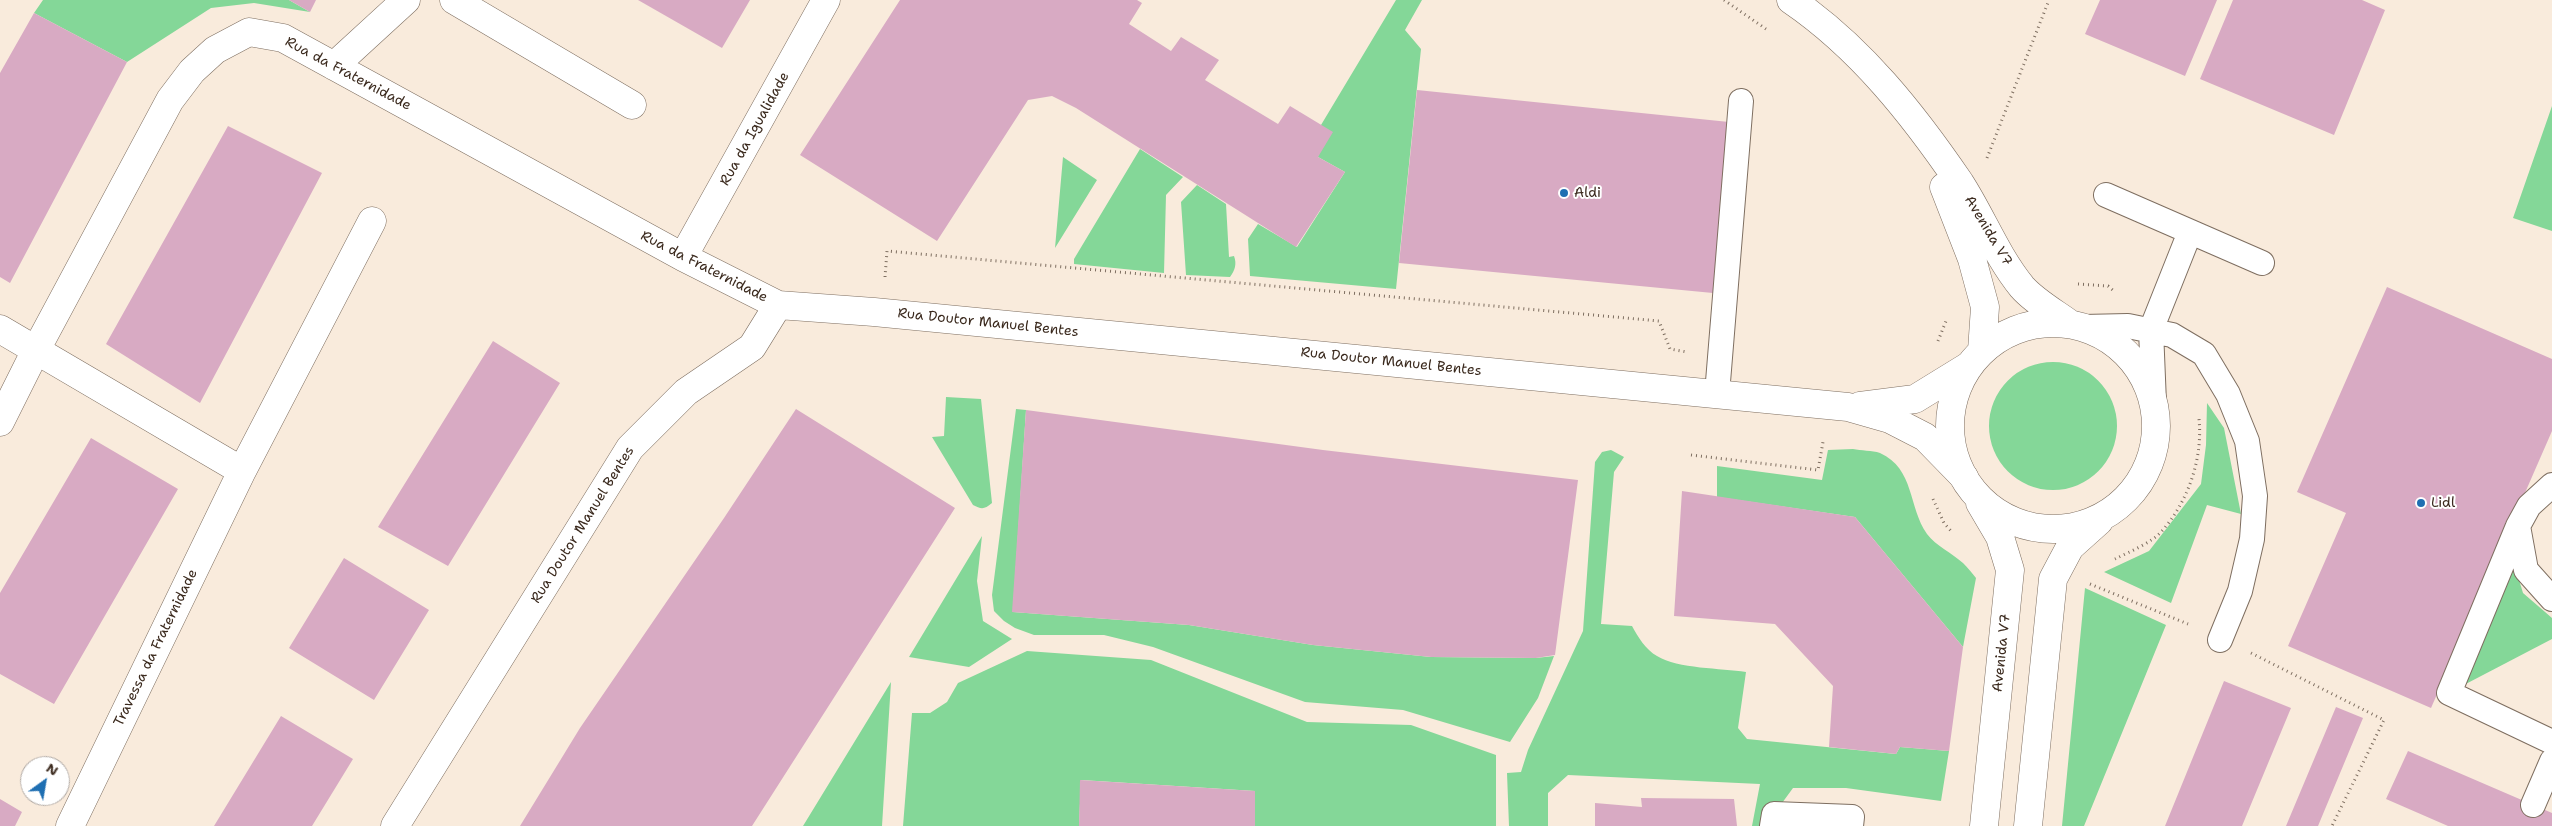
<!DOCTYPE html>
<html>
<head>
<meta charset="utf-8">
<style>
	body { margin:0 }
	#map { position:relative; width:2552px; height:826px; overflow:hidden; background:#f9ebdc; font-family:"Shantell Sans",sans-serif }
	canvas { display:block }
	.north { position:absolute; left:20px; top:756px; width:50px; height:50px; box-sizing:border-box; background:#fff; border:1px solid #b1aaa5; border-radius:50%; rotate:32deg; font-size:14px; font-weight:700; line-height:20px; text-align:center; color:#3b2a1e }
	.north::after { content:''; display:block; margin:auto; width:18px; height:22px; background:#1f6fb2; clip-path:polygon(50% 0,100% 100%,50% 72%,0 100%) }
</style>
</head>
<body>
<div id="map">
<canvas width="2552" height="826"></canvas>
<div class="north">N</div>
</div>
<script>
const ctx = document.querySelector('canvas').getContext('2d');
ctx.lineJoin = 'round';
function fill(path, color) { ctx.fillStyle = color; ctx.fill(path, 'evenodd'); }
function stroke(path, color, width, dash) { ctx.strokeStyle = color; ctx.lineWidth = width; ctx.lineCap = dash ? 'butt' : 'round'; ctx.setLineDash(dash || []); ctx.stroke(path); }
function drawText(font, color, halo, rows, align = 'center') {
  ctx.font = font + ' "Shantell Sans",sans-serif'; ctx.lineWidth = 4; ctx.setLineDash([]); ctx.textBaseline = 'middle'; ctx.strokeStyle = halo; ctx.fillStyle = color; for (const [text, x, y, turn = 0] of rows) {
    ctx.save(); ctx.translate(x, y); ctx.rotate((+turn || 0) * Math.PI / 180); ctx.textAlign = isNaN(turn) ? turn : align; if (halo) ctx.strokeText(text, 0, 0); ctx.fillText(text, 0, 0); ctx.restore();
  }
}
fill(new Path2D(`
	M43,0H289L310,12L254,3L211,8L127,62L34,13Z
	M1396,0H1422L1405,30L1421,49L1396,289L1250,276L1248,239L1258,224L1297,247L1345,172L1318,157L1321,125Z
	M2552,106V231L2513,218Z
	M1140,149L1183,177L1166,195L1164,273L1074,264V259Z
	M1063,157L1097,180L1055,248Z
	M1197,185L1226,204L1229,257L1234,256C1237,264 1235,270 1230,277L1186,275L1181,202Z
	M1989 426a64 64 0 1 1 128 0a64 64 0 1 1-128 0Z
	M946,397L981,399L992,503C984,510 981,509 973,505L932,437L944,436Z
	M2207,403L2224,428L2241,514L2207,505L2171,603L2104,572L2149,551L2201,484L2206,445Z
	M1016,409L1026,410L1013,612L1189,625L1313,645L1431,657L1536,658L1554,656L1538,698L1510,742L1403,710L1305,702L1153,647L1104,635H1034L1015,628L1004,621L994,611L992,595Z
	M1853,449C1861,451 1872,450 1880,453C1915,469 1908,507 1927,534C1936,546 1952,553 1963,563C1968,568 1972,573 1976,578L1963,647L1855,517L1717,497V466L1822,480L1828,450Z
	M1611,450L1624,457L1614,472L1601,624L1632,626C1638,637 1646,650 1657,656C1678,669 1721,668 1746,672L1738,728L1747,739L1896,754L1900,747L1949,751L1941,801L1846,788H1793L1774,814L1772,826H1752L1760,784L1568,775L1548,793V826H1509L1507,773L1521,772L1528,750L1583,631L1595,462L1602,452Z
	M982,536L977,581L983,621L1012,639L969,667L909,657Z
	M2513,560L2523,593L2552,618V639L2460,687Z
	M2085,588L2166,625L2084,826H2062Z
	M1027,651L1151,660L1307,722L1411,725L1496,755V826H1255V791L1081,780L1079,826H903L912,713H930L947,702L958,683Z
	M891,682L882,826H803Z`), '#84d798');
fill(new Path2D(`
	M289,0H316L310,12Z
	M638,0H750L722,48Z
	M900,0H1137L1142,3L1129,24L1171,51L1181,37L1219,60L1205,80L1278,124L1290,106L1333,132L1318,157L1345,172L1296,247L1076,108L1052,96L1028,100L937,241L800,155Z
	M2100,0H2217L2185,76L2085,34Z
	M2233,0H2362L2385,10L2334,135L2200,79Z
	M34,13L127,62L10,283L0,277V73Z
	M1417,90L1729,122L1713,293L1399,263Z
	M228,126L322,173L200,403L106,344Z
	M2387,287L2552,359V431L2431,708L2288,646L2346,513L2297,492Z
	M493,341L560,383L448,566L378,527Z
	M796,409L955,508L752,826H520L580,728L724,518Z
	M1026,410L1323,450L1578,480L1555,655L1536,658L1431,657L1313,645L1189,625L1012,612Z
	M91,438L178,489L54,704L0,674V593Z
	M1682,491L1855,517L1963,647L1949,751L1900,747L1896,754L1829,747L1833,686L1775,624L1674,616Z
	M344,558L429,610L374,700L289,648Z
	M2224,681L2291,708L2242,826H2165Z
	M2336,707L2363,718L2318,826H2286Z
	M281,716L353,759L312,826H214Z
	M2408,751L2552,813V826H2448L2386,799Z
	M1080,780L1255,791V826H1079Z
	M1641,798L1734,799L1737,826H1595V803L1642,807Z
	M0,799L22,812L15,826H0Z`), '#d8aac3');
const service = new Path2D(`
	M2106,195L2262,263
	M2083,327L2128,326L2172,335L2204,354L2228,394L2247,441L2255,496L2252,539L2240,591L2220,640
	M1717,394L1741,101
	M2154,403L2151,330L2190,232
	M2552,485L2529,506L2518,526L2449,693L2552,742
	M2518,526L2526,570L2552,599
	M2533,805L2552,761
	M1772,826L1774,814L1852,817L1851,826`);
const minor = new Path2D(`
	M454,0L632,105
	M334,66L406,0
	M683,257L826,0
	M0,329L242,471L372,221
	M1860,406L1915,399L1967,367
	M0,422L36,350L170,100L192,71L215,50L249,32L283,38L683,257L778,305
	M70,826L242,471
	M395,826L630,448L686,392L752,347L778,305L874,312L1848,407L1890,419L1925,437L1964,477`);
const tertiary = new Path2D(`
	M1791,0C1860,47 1913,114 1960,183C1982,217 1996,255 2022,287C2034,301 2055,313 2070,324
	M1944,187L1972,259L1985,307L1982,351
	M1950 426a103 103 0 1 1 206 0a103 103 0 1 1-206 0Z
	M1980,503L2000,537L2010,570L1984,826
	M2028,826L2053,579L2070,547L2099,521`);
stroke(service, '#7e6e60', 26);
stroke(minor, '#7e6e60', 29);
stroke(tertiary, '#7e6e60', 29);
stroke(new Path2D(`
	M1724,0L1766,29
	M1987,158L2049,0
	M885,277L887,251L1659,321L1670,349L1687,352
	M2078,284L2108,286L2115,292
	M1938,341L1946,321
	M1691,455L1818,470L1823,442
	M1933,499L1944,523L1952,532
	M2115,559C2129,552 2151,543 2161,532C2188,502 2203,459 2199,419
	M2090,584L2188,624
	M2251,653L2384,720L2332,826`), '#7e6e60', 3, [1, 4]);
stroke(service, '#fff', 24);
stroke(minor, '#fff', 28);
stroke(tertiary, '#fff', 28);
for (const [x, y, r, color] of [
	[1564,193,5,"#1f6fb2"],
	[2421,503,5,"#1f6fb2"]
]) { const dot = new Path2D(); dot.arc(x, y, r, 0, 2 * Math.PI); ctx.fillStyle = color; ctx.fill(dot); stroke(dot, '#fff', 2); }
drawText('14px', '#3b2a1e', '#fff', [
	["Rua da Fraternidade",348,74,28],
	["Rua da Igualidade",755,129,-61],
	["Avenida V7",1988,231,59],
	["Rua da Fraternidade",704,267,27],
	["Rua Doutor Manuel Bentes",988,323,6],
	["Rua Doutor Manuel Bentes",1391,362,6],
	["Rua Doutor Manuel Bentes",583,525,-58],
	["Travessa da Fraternidade",156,648,-64],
	["Avenida V7",2002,653,-84]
]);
drawText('14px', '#3b2a1e', '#fff', [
	["Aldi",1574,193],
	["Lidl",2431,503]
], 'left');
</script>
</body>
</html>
